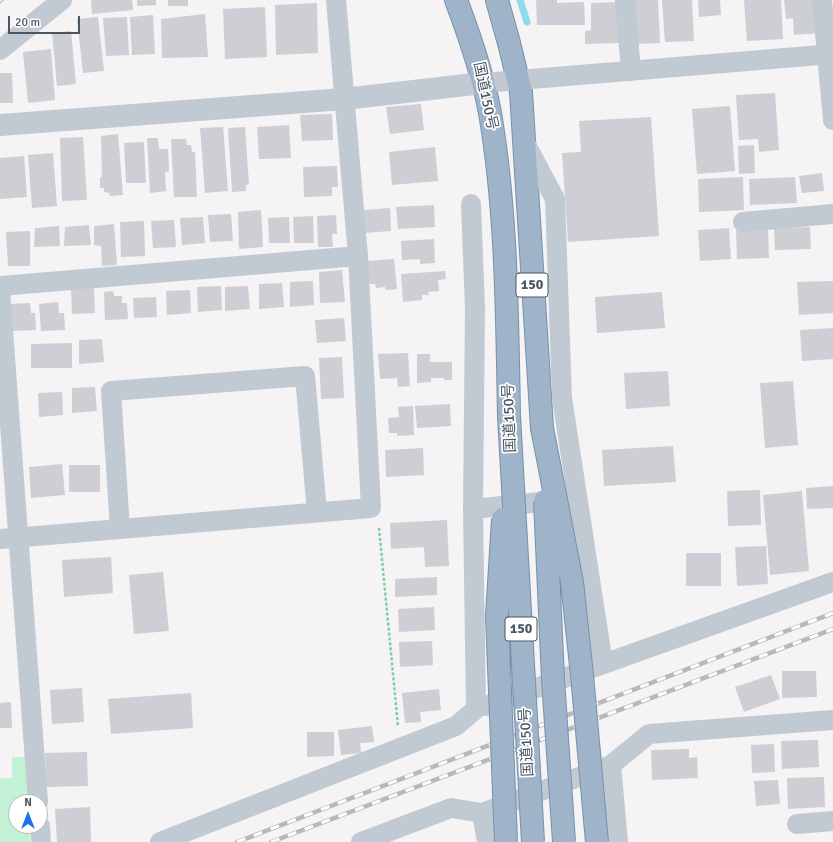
<!DOCTYPE html>
<html>
<head>
<meta charset="utf-8">
<style>
	body { margin:0 }
	#map { position:relative; width:833px; height:842px; overflow:hidden; background:#f5f3f3; font-family:Signika,sans-serif }
	canvas { display:block }
	.north { position:absolute; left:8px; top:794px; width:40px; height:40px; box-sizing:border-box; background:#fff; border:1px solid #b7bbc0; border-radius:50%; rotate:0deg; font-size:11px; font-weight:700; line-height:16px; text-align:center; color:#4a5661 }
	.north::after { content:''; display:block; margin:auto; width:14px; height:18px; background:#1a73e8; clip-path:polygon(50% 0,100% 100%,50% 72%,0 100%) }
	.scale { position:absolute; left:8px; top:16px; width:72px; height:18px; box-sizing:border-box; border:2px solid #4a5661; border-top:0; padding-left:5px; font-size:12px; line-height:14px; white-space:nowrap; color:#4a5661; -webkit-text-stroke:3px #fff; paint-order:stroke }
</style>
</head>
<body>
<div id="map">
<canvas width="833" height="842"></canvas>
<div class="north">N</div>
<div class="scale">20 m</div>
</div>
<script>
const ctx = document.querySelector('canvas').getContext('2d');
ctx.lineJoin = 'round';
function fill(path, color) { ctx.fillStyle = color; ctx.fill(path, 'evenodd'); }
function stroke(path, color, width, dash) { ctx.strokeStyle = color; ctx.lineWidth = width; ctx.lineCap = dash ? 'butt' : 'round'; ctx.setLineDash(dash || []); ctx.stroke(path); }
function drawText(font, color, halo, rows, align = 'center') {
  ctx.font = font + ' Signika,"Noto Sans JP",sans-serif'; ctx.lineWidth = 3.5; ctx.setLineDash([]); ctx.textBaseline = 'middle'; ctx.strokeStyle = halo; ctx.fillStyle = color; for (const [text, x, y, turn = 0] of rows) {
    ctx.save(); ctx.translate(x, y); ctx.rotate((+turn || 0) * Math.PI / 180); ctx.textAlign = isNaN(turn) ? turn : align; if (halo) ctx.strokeText(text, 0, 0); ctx.fillText(text, 0, 0); ctx.restore();
  }
}
fill(new Path2D(`
	M12,757H25L28,802H16V826H29L30,842H0V778H12Z`), '#c3f1d5');
stroke(new Path2D(`
	M520,0L527,22`), '#90daee', 7);
fill(new Path2D(`
	M91,0H132L133,10L92,14Z
	M137,0H156V5L137,6Z
	M168,0H188V6H168Z
	M536,0H557V3L584,2L585,25H537Z
	M633,0H658L660,43L635,44Z
	M662,0H692L694,41L665,42Z
	M698,0H720L721,15L699,17Z
	M744,0H781L783,39L747,41Z
	M784,0H818L820,33L794,35L793,18L786,19Z
	M618,2L619,43L585,44V31L591,30V3Z
	M317,3L318,53L276,55L275,5Z
	M265,7L267,57L225,59L223,9Z
	M205,14L208,57L162,58L161,19Z
	M153,15L155,54L132,55L130,17Z
	M98,17L104,71L83,73L77,19Z
	M127,17L129,55L106,56L103,18Z
	M71,31L76,84L57,86L52,33Z
	M51,49L55,100L28,103L23,52Z
	M0,73H12L13,103H0Z
	M775,93L779,150L759,152L758,139L739,140L736,95Z
	M421,104L424,130L390,134L386,107Z
	M730,106L735,171L697,174L692,109Z
	M332,114L333,140L302,141L300,115Z
	M651,117L659,236L568,242L562,153L581,152L579,121Z
	M289,125L291,158L259,159L257,127Z
	M223,127L228,191L205,193L200,128Z
	M245,127L249,184L246,185V191L232,192L228,128Z
	M118,134L123,195L110,196L109,193L104,192V188H100V177H102L101,136Z
	M83,137L87,200L62,201L60,138Z
	M147,138H158L159,149H168L169,172H165L166,191L150,193Z
	M171,139H186L187,145H191L192,152H195L197,197H174Z
	M144,142L146,183H126L124,143Z
	M754,145L755,173L739,174L738,146Z
	M435,147L438,181L392,185L389,152Z
	M53,153L57,206L32,208L28,155Z
	M24,156L27,197L0,199V158Z
	M337,166L338,187H332V196L304,197L303,167Z
	M822,173L824,191L802,193L799,176Z
	M743,177L744,210L699,212L698,179Z
	M795,177L797,203L750,205L749,179Z
	M434,205L435,227L398,229L396,207Z
	M390,208L391,231L365,233L364,210Z
	M261,210L263,247L239,249L238,212Z
	M231,214L233,241L210,242L208,215Z
	M336,215L337,234H332L333,247H318L317,216Z
	M313,216L314,243H294L293,217Z
	M203,217L205,243L182,245L180,218Z
	M289,217L290,243H269L268,218Z
	M174,220L176,247L153,248L151,221Z
	M144,221L145,256L121,257L120,222Z
	M114,224L117,265L102,266L101,246L94,245V226Z
	M89,225L91,245L64,246L65,227Z
	M59,226L60,246L34,247L35,228Z
	M810,227L811,249L775,250L774,228Z
	M729,228L731,259L700,261L698,230Z
	M768,229L769,258L737,259L736,230Z
	M30,231V266H8L6,232Z
	M434,239L435,263L420,264V259L402,260L401,241Z
	M394,259L397,289L386,290L385,287L376,288L375,284H369L367,261Z
	M342,270L345,302L320,303L319,272Z
	M445,271L446,279L438,280L439,291L428,292L429,295H422V300L403,302L401,274Z
	M313,281L314,305L290,307V282Z
	M833,281V313L799,315L797,282Z
	M282,283L284,307L259,309V284Z
	M221,286L222,310L198,312L197,287Z
	M248,286L250,309L225,311V287Z
	M94,288L95,313L72,314L71,289Z
	M190,290L191,313L167,315L166,291Z
	M113,291L114,296H122V303H127L128,319L105,320L104,292Z
	M662,292L665,328L597,333L595,297Z
	M156,297L157,317L134,318L133,298Z
	M58,302L59,313H64L65,330L41,331L39,304Z
	M30,303L31,313H35L36,330L12,331L10,304Z
	M344,318L346,341L317,343L315,320Z
	M833,328V359L802,361L800,330Z
	M102,339L104,362L79,364V340Z
	M72,343V368H31V344Z
	M408,353L410,386L398,387L397,378L380,379L378,354Z
	M417,354H430V362H452V380H444V378H431V382L417,383Z
	M342,357L344,398L321,399L319,358Z
	M668,371L670,406L626,409L624,373Z
	M793,381L798,445L765,448L760,383Z
	M95,387L97,411L72,413V388Z
	M62,392L63,415L39,417L38,393Z
	M450,404L451,426L417,428L415,406Z
	M413,406L414,435L397,436V433H389L388,418L399,417L398,407Z
	M673,446L676,482L604,486L602,450Z
	M423,448L424,475L386,477L385,450Z
	M62,464L65,495L31,498L29,467Z
	M69,465H100V492H69Z
	M833,486V508L807,509L806,488Z
	M760,490L761,525L728,526L727,491Z
	M802,491L809,571L770,575L763,495Z
	M447,520L449,566L425,567L424,547L391,549L390,523Z
	M766,546L768,584L737,586L735,547Z
	M686,553H721V586H686Z
	M111,557L113,593L64,597L62,560Z
	M163,572L169,631L134,634L129,575Z
	M437,577V595L395,597V579Z
	M434,607L435,630L399,632L398,609Z
	M432,641L433,665L400,667L399,642Z
	M782,671H816L817,697L782,698Z
	M771,675L780,699L744,712L735,687Z
	M82,688L84,722L52,724L50,690Z
	M439,689L441,710L420,712L421,722L405,723L402,693Z
	M191,693L193,728L111,734L108,699Z
	M11,702L12,728H0V703Z
	M372,726L374,742L360,743L361,753L341,755L338,730Z
	M307,732H334V756L307,757Z
	M818,740L819,767L782,769L781,741Z
	M774,744L775,772L752,773L751,745Z
	M689,749V758L697,757L698,778L652,780L651,750Z
	M87,752L88,786L46,787L45,753Z
	M824,777L825,807L788,809L787,778Z
	M778,780L780,804L756,806L754,781Z
	M90,807L91,842H57L55,809Z`), '#cdcfd5');
const trunk = new Path2D(`
	M456,0C470,37 483,74 490,113C507,213 507,315 509,416
	M497,0L509,43L521,92L542,428`);
stroke(trunk, '#7690ad', 24);
stroke(new Path2D(`
	M379,528L398,726`), '#7ad0a6', 2.5, [3, 2]);
stroke(new Path2D(`
	M625,0L631,71
	M822,0L833,120
	M0,50L62,0
	M483,83L833,54
	M524,141L555,199L562,398L603,664
	M743,222L833,214
	M0,286L358,256
	M0,290L38,802
	M473,509L560,500
	M120,529L111,391L305,376L317,512
	M0,539L371,508L358,256L336,0
	M486,706L833,582
	M611,765L618,842
	M797,824L833,821
	M40,826L41,842
	M160,842L456,726L476,709L473,509L475,309L471,204
	M361,842L451,808L482,813
	M487,842L482,813L611,765L649,734L833,720`), '#c1cad2', 20);
stroke(new Path2D(`
	M0,125L344,99L483,83`), '#c1cad2', 22);
stroke(trunk, '#9fb4c9', 22);
const rail = new Path2D(`
	M0,1L1,0
	M237,842L833,613
	M271,842L833,629`);
stroke(rail, '#b5b8bd', 4.5);
stroke(rail, '#fff', 3, [9]);
const trunkBridge = new Path2D(`
	M509,416L533,842
	M542,428L572,582L582,675L597,842
	M545,501L553,679L564,842
	M503,519L497,616L506,842`);
stroke(trunkBridge, '#7690ad', 24, []);
stroke(trunkBridge, '#9fb4c9', 22);
for (const [x, y, w] of [
	[532,285,32],
	[521,629,32]
]) { const box = new Path2D(); box.roundRect(x - w / 2, y - 12, w, 24, 3); ctx.fillStyle = '#fff'; ctx.fill(box); stroke(box, '#4a5661', 1); }
drawText('bold 14px', '#4a5661', null, [
	["150",532,285],
	["150",521,629]
]);
drawText('15px', '#4a5661', '#fff', [
	["国道150号",485,96,78],
	["国道150号",510,418,-92],
	["国道150号",527,742,-93]
]);
</script>
</body>
</html>
